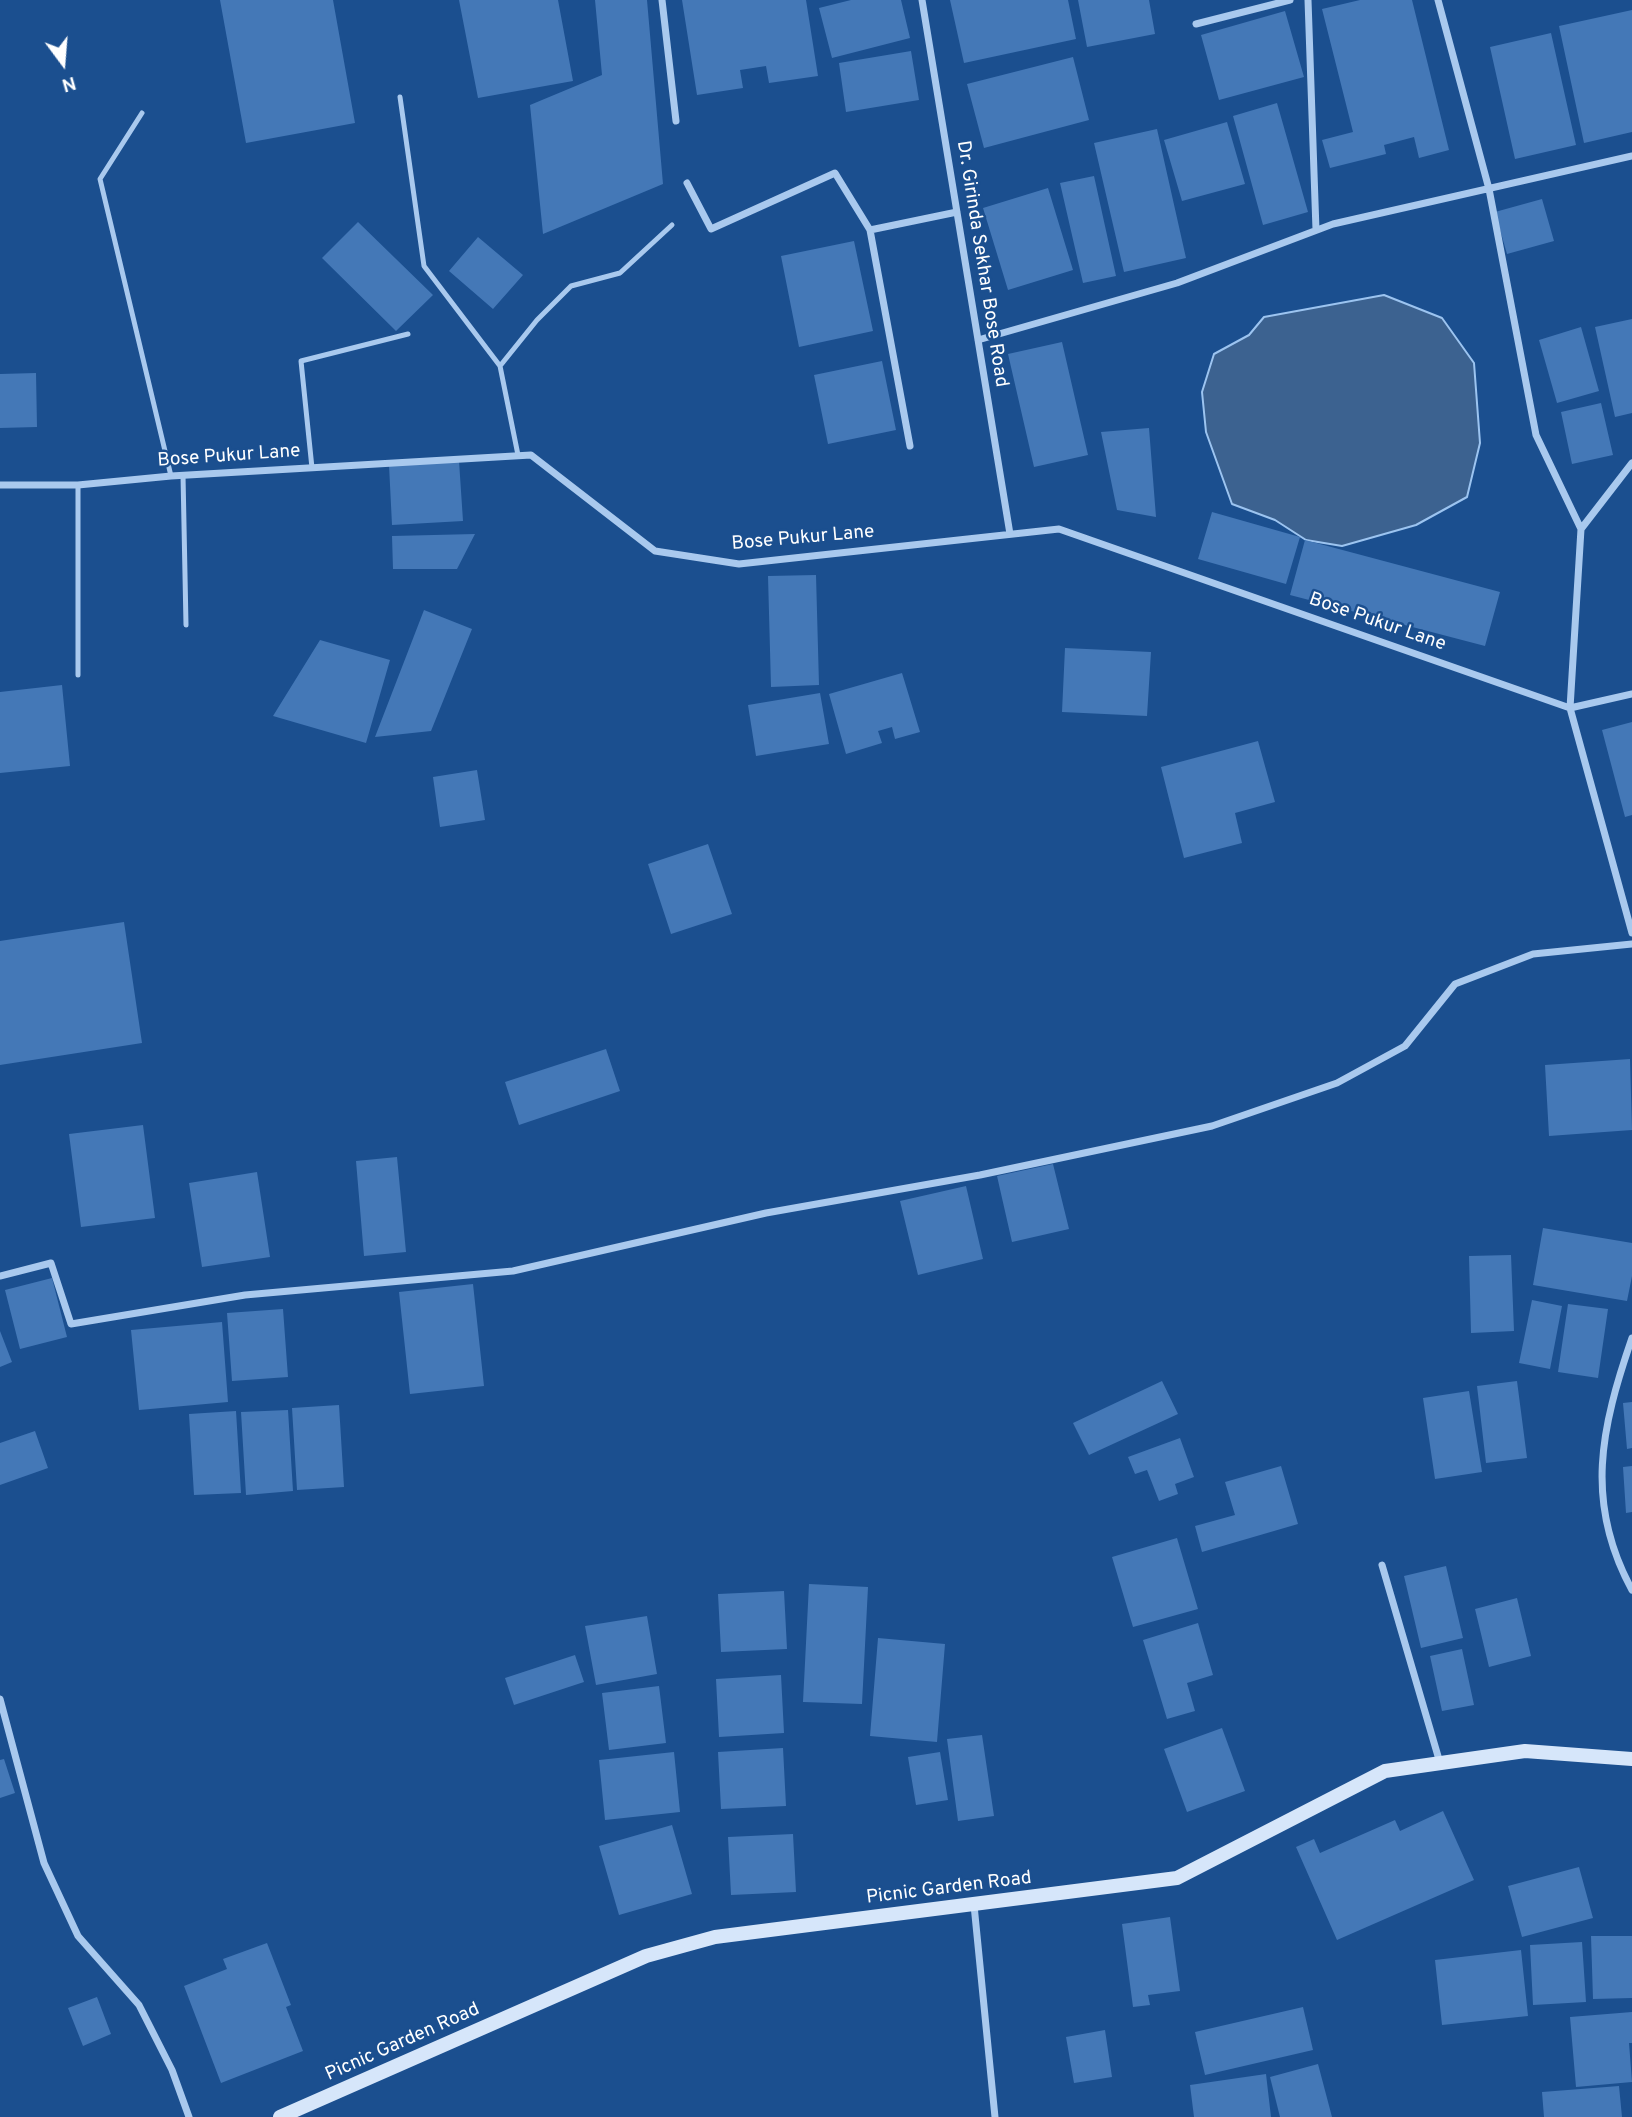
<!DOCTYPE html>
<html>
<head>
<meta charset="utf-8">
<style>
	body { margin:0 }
	#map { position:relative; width:1632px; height:2117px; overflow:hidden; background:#1b4f8f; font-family:Overpass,sans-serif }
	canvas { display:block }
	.north { position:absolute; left:28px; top:28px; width:70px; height:70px; -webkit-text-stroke:5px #1b4f8f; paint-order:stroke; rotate:164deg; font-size:19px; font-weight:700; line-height:28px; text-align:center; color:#fff }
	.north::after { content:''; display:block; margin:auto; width:24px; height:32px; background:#fff; clip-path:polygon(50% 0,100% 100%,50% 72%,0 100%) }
</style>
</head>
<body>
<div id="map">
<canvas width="1632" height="2117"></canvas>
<div class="north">N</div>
</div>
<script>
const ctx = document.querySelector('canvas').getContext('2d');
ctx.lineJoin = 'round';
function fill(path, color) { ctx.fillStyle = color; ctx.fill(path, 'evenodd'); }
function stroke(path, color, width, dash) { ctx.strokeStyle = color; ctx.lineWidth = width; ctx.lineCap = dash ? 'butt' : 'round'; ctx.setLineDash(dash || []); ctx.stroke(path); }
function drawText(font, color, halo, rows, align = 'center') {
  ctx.font = font + ' Overpass,sans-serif'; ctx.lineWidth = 5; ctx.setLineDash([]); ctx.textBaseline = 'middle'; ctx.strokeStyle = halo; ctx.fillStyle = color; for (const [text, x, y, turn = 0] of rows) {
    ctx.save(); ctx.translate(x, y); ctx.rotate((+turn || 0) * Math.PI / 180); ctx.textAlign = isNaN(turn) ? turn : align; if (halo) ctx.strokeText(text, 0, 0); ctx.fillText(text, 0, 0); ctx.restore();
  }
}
const water = new Path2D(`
	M1384,295L1442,318L1474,363L1480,443L1467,497L1416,525L1342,546L1306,540L1275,520L1232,504L1206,432L1202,392L1214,354L1249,335L1264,317Z`);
fill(water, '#3c6290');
stroke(water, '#9cc4f0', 2);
fill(new Path2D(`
	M220,0H333L355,123L246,143Z
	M459,0H558L573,81L478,98Z
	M595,0H647L663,184L543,234L530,105L602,75Z
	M682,0H806L818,76L769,83L766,66L740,70L743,88L697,95Z
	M851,0H901L910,38L832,58L819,8Z
	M950,0H1068L1076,39L964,63Z
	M1078,0H1149L1155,34L1087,47Z
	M1360,0H1412L1449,150L1419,158L1414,137L1384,145L1386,154L1330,168L1322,140L1353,132L1322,9Z
	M1632,10V132L1584,143L1559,26Z
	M1285,11L1304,77L1219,100L1201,35Z
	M1551,33L1576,145L1515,159L1490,47Z
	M911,51L919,100L846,112L839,63Z
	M1073,57L1089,120L984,148L967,84Z
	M1277,103L1308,212L1263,225L1233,116Z
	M1227,122L1245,184L1182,201L1164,140Z
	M1157,129L1186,258L1124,272L1094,143Z
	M1094,176L1116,276L1083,283L1060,183Z
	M1048,188L1073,270L1008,290L983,208Z
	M1542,199L1554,241L1507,254L1495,212Z
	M358,222L433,295L396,331L322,258Z
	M478,237L523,275L493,309L449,271Z
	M854,241L873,331L799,347L781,256Z
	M1632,319V413L1615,417L1595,327Z
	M1581,327L1599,391L1557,403L1539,340Z
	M1062,342L1088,455L1034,467L1008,354Z
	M882,361L896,430L828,444L814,375Z
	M36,373L37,427L0,428V374Z
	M1601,403L1613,455L1572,464L1561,412Z
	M1149,428L1156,517L1117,510L1101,432Z
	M459,461L463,521L392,525L389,465Z
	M1212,512L1300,537L1286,584L1198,559Z
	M475,534L457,569H393L392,536Z
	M1305,540L1500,592L1485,646L1290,595Z
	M816,575L819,685L771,687L768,576Z
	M424,610L472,629L431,731L375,737Z
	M320,640L390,660L366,743L273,716Z
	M1065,648L1151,652L1147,716L1062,712Z
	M902,673L920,732L895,739L892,727L878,731L882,743L846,754L829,694Z
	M62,685L70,766L0,773V692Z
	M820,693L829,744L756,756L748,705Z
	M1632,722V815L1625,817L1602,730Z
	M1258,741L1275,802L1235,813L1242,843L1184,858L1161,767Z
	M477,770L485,820L440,827L433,777Z
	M708,844L732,914L671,934L648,864Z
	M124,922L142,1043L0,1065V941Z
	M606,1049L620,1091L519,1125L505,1082Z
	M1630,1059L1632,1130L1549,1136L1545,1065Z
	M143,1125L155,1218L81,1227L69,1134Z
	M397,1157L406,1252L364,1256L356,1161Z
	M1053,1164L1069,1229L1012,1242L997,1176Z
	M257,1172L270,1257L202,1267L189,1183Z
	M966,1186L983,1259L918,1275L900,1201Z
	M1543,1228L1632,1243V1276L1627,1301L1533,1285Z
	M1511,1255L1514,1331L1471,1333L1469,1256Z
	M52,1278L67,1337L20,1349L5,1290Z
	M473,1284L484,1386L410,1394L399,1292Z
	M1532,1300L1562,1306L1550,1369L1519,1363Z
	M1568,1304L1608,1309L1598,1378L1558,1372Z
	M283,1309L288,1377L232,1381L227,1313Z
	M222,1322L228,1402L139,1410L131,1330Z
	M0,1331L12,1362L0,1367Z
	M1162,1381L1178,1414L1089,1455L1073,1423Z
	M1517,1381L1527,1458L1486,1463L1477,1386Z
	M1469,1391L1482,1472L1435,1479L1423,1398Z
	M1632,1402V1448L1627,1449L1623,1403Z
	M339,1405L344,1487L297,1490L292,1408Z
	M288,1410L293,1491L246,1495L241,1412Z
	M236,1411L241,1493L194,1495L189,1414Z
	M35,1431L48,1468L0,1485V1443Z
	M1180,1438L1194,1477L1175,1484L1178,1494L1159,1501L1147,1470L1135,1474L1128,1457Z
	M1281,1466L1298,1524L1202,1552L1195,1526L1235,1515L1225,1482Z
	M1632,1466V1512L1626,1513L1623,1467Z
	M1177,1538L1198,1609L1133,1627L1112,1557Z
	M1446,1566L1463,1638L1421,1648L1404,1576Z
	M809,1584L868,1587L862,1704L803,1702Z
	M784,1591L787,1649L721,1652L718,1594Z
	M1517,1598L1531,1656L1489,1667L1475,1609Z
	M647,1616L657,1674L596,1685L585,1626Z
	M1198,1623L1213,1675L1187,1683L1195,1711L1167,1719L1143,1640Z
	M878,1638L945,1644L937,1742L870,1736Z
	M1462,1649L1474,1705L1442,1711L1430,1656Z
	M575,1655L584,1682L514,1705L505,1678Z
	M781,1675L784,1733L719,1737L716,1679Z
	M659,1686L666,1743L609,1750L602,1693Z
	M1222,1728L1245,1791L1187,1812L1164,1749Z
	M982,1735L994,1816L958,1821L947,1739Z
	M783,1748L786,1806L721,1809L718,1752Z
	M674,1752L680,1812L605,1820L599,1760Z
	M940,1752L948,1800L916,1805L908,1757Z
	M4,1759L15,1793L0,1798V1760Z
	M1443,1811L1474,1880L1337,1940L1296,1847L1314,1839L1320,1853L1395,1820L1400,1831Z
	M672,1825L692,1894L619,1915L599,1846Z
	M793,1834L796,1892L731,1895L728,1837Z
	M1579,1867L1593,1918L1522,1937L1508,1886Z
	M1170,1917L1180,1991L1148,1995L1150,2005L1133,2007L1122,1924Z
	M1591,1936H1632V1998L1593,1999Z
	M1582,1942L1586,2002L1533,2005L1530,1945Z
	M267,1943L291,2005L286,2007L303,2051L221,2083L184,1986L227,1969L223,1959Z
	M1521,1950L1528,2016L1442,2025L1435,1960Z
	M97,1997L111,2034L83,2046L68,2008Z
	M1303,2007L1313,2050L1205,2075L1195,2032Z
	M1632,2012V2043H1629L1632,2082L1576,2087L1570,2017Z
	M1105,2030L1112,2077L1074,2083L1066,2037Z
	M1318,2064L1332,2117H1280L1270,2077Z
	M1266,2074L1271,2117H1194L1190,2085Z
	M1619,2086L1622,2117H1544L1542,2092Z`), '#4478b7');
stroke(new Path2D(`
	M400,97L424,266L500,366
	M142,113L100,179L171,476
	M518,455L500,366L537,320L571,286L620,273L672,225
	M312,468L301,361L408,334
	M183,475L186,625
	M78,485V675`), '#a9c9ee', 5);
stroke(new Path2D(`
	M662,0L676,121
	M922,0L1010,534
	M1308,0L1316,230
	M1438,0L1489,189L1536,435L1581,529L1570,708L1632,933
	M1196,24L1290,0
	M687,183L711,229L835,173L870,230L910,446
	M870,230L957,212
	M978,340L1177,283L1333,224L1632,156
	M0,485H78L171,476L531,455L655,551L739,564L1059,529L1570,708
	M1581,529L1632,463
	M1570,708L1632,694
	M0,1276L51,1263L71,1324L245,1295L513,1271L766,1213L980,1175L1212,1126L1337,1083L1405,1046L1455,984L1533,954L1632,944
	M1632,1338C1601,1428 1584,1502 1632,1590
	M1382,1565L1440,1763
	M0,1699L44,1863L78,1936L139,2005L172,2070L189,2117
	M974,1905L995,2117`), '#a9c9ee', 7);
stroke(new Path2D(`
	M280,2117L646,1956L715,1937L1177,1878L1385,1771L1525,1751L1632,1759`), '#d6e6fa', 14);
drawText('19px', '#fff', '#1b4f8f', [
	["Dr. Girinda Sekhar Bose Road",981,264,81],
	["Bose Pukur Lane",229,457,-4],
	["Bose Pukur Lane",803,539,-5],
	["Bose Pukur Lane",1377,623,19],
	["Picnic Garden Road",949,1889,-7],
	["Picnic Garden Road",403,2043,-24]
]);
</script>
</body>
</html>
